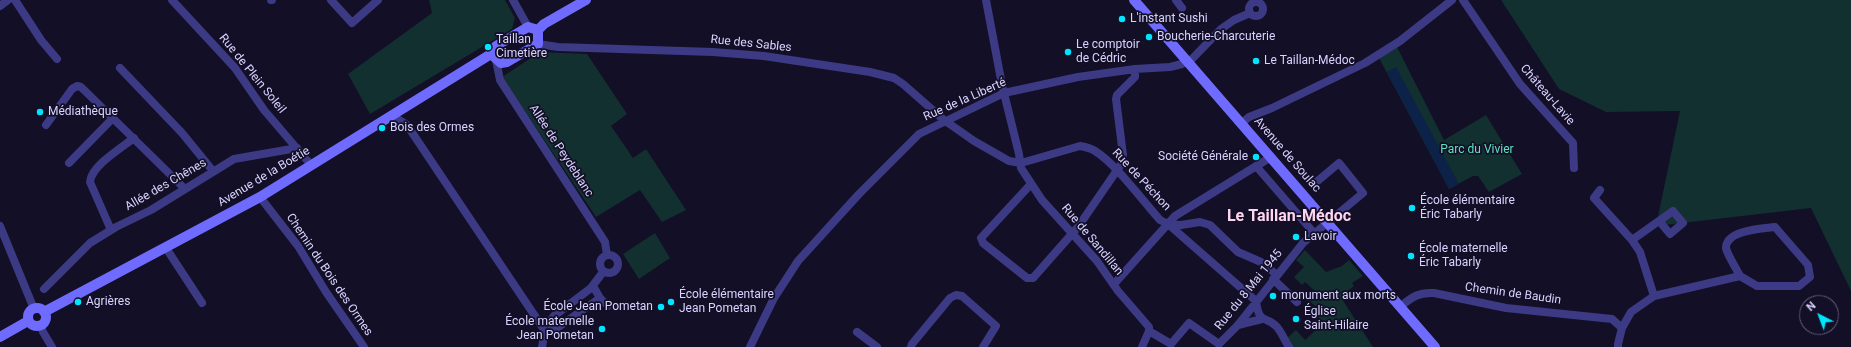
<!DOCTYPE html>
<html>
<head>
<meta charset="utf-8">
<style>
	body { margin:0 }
	#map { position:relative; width:1851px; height:347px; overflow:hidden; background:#130f26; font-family:Roboto,sans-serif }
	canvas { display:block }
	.north { position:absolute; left:1799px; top:295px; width:40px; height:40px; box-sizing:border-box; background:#130f26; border:1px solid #625e7d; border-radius:50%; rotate:318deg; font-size:11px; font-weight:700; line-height:16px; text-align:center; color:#d9d4ff }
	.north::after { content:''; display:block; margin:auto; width:14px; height:18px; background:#00e5ff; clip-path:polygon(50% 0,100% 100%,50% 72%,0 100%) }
</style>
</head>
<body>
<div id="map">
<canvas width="1851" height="347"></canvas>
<div class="north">N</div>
</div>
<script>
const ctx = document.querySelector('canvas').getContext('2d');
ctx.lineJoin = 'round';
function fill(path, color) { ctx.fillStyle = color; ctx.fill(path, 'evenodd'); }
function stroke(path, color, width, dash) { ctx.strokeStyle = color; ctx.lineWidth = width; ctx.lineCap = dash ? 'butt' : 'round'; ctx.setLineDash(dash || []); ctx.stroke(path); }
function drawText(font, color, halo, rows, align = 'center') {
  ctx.font = font + ' Roboto,sans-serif'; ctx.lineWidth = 3.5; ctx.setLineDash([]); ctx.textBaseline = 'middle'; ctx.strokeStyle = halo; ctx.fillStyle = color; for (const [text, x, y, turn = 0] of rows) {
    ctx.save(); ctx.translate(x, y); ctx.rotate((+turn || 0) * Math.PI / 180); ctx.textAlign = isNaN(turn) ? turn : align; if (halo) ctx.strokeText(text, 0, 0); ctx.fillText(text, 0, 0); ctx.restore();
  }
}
fill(new Path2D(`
	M429,0H505L515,18L512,29L370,114L348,74L432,13Z
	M1501,0H1851V291L1811,208L1656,226L1680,111L1606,112L1559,89Z
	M1397,47L1444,140L1486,115L1522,174L1489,192L1478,176H1473L1449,189L1379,58Z
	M540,52L587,54L627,114L611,126L633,158L646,149L686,210L662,222L640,190L596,217L502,77Z
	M655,233L670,258L639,279L623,254Z
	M1305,250L1326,272L1342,266L1349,260L1363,276L1352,283L1354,286L1345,293L1346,297L1342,299L1373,347H1292L1287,338L1296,330L1305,340L1320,326L1316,321L1319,318L1315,313L1319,309L1308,300L1316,292L1305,282L1302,285L1294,277L1304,267L1296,260Z`), '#12302f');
fill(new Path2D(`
	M1396,67L1459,184L1449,189L1387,72Z`), '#0c2248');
stroke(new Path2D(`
	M15,0L41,40L57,59
	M172,0L235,68L264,110L311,165
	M271,0H272
	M331,0L352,23L378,0
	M513,0L528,27
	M986,0L1002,85L1019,154L1021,168L1042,200L1097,261L1118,291L1149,327V331
	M1176,0L1182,8
	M1463,0L1520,84L1573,143L1574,168
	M1249 9a7 7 0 1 1 14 0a7 7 0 1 1-14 0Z
	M0,6L8,0
	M538,44L558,47L713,52L764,56L870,72L894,78L903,84L944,120L974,141L1009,161L1021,163L1080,146C1086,147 1091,148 1095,151C1115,163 1143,201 1160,220L1168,224L1256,301C1259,326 1267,315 1277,327C1282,333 1285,341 1289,347
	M496,60L500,80L605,242L607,255
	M120,68L182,133L213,171
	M391,115L407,125L545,331L542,347
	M1242,123L1249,117L1272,108L1365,63L1400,41L1452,0
	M46,125L72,89L77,86L81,87L185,189
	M69,163L113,118
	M1256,166L1314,233
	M1031,184L981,238L983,243L1027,278H1033L1078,227L1122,163L1123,155L1116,99L1117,95L1135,77V69
	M1600,190L1594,198L1632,240L1640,252L1654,296
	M260,197L298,246L326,292L364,347
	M1168,224L1181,225L1200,222L1210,225L1238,252L1261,262L1277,275
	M0,226L34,309
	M111,230L90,182C91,166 121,148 134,138
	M1632,240L1673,211L1683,223L1670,234L1660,222
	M166,248L202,303
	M600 264a9 9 0 1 1 18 0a9 9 0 1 1-18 0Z
	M1273,279L1297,302
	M1114,284L1175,216L1271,157
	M593,286L600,298L557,328L552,327L550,321L554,316L591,288L603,272
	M44,289L90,243L116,227L151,210L234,159L297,148
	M600,298L608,306
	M1401,306C1412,297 1419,292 1434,293L1506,308L1612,319L1622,328
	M1238,325L1262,319
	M41,326L43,332L52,347
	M1149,331L1171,344L1189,323L1219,344L1238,325L1303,243L1363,193L1339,163L1314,184
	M857,332L877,347
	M750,347L774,298L798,261L859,194L919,134L1004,93L1078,77L1135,69L1170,67L1182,64L1192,59L1221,29L1234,20L1250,13
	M911,347L912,344L950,298L956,295L962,296L996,326L983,347
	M1142,347L1149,331
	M1618,347V344L1622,328L1631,312L1654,296L1740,276L1757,286H1799L1810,277L1808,265L1775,227C1761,229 1726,230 1726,248C1727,254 1737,270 1740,276`), '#3d3a85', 8);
stroke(new Path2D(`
	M1134,0L1435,347
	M538,30L544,24L586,0
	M491,54L501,63L507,62L538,44V30
	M491,54L496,46L528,27L538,30
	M28 317a9 9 0 1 1 18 0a9 9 0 1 1-18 0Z
	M44,312L260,197L491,54
	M0,337L28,321`), '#6f6bff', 10);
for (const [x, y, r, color] of [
	[1122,19,4,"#00e5ff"],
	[1149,37,4,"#00e5ff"],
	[488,47,4,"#00e5ff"],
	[1068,52,4,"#00e5ff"],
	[1256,61,4,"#00e5ff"],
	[40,112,4,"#00e5ff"],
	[382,128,4,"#00e5ff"],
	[1256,157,4,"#00e5ff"],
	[1412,208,4,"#00e5ff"],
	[1296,237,4,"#00e5ff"],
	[1411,256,4,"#00e5ff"],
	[1273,296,4,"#00e5ff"],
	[78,302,4,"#00e5ff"],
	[671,302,4,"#00e5ff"],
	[661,307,4,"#00e5ff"],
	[1296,319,4,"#00e5ff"],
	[602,329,4,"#00e5ff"]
]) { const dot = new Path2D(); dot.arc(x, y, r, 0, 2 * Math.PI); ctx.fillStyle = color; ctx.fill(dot); stroke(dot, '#130f26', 1.5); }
drawText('12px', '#d9d4ff', '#130f26', [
	["L'instant Sushi",1130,19],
	["Boucherie-Charcuterie",1157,37],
	["Taillan",496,40],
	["Cimetière",496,54],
	["Le comptoir",1076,45],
	["de Cédric",1076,59],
	["Le Taillan-Médoc",1264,61],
	["Médiathèque",48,112],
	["Bois des Ormes",390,128],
	["Société Générale",1248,157,"right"],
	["École élémentaire",1420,201],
	["Éric Tabarly",1420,215],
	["Lavoir",1304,237],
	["École maternelle",1419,249],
	["Éric Tabarly",1419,263],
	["École élémentaire",679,295],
	["Jean Pometan",679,309],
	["monument aux morts",1281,296],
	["Agrières",86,302],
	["École Jean Pometan",653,307,"right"],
	["Église",1304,312],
	["Saint-Hilaire",1304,326],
	["École maternelle",594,322,"right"],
	["Jean Pometan",594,336,"right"]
], 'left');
drawText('12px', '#d9d4ff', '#130f26', [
	["Rue des Sables",751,44,6],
	["Rue de Plein Soleil",252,74,51],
	["Château-Lavie",1547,95,49],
	["Rue de la Liberté",965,100,-24],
	["Allée de Peydeblanc",561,151,57],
	["Avenue de Soulac",1287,155,49],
	["Avenue de la Boétie",264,177,-31],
	["Rue de Péchon",1141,180,47],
	["Allée des Chênes",166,185,-30],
	["Rue de Sandillan",1092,240,50],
	["Chemin du Bois des Ormes",329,275,56],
	["Rue du 8 Mai 1945",1249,290,-51],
	["Chemin de Baudin",1513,294,8]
]);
drawText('12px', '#5fe0c0', '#130f26', [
	["Parc du Vivier",1477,150]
]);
drawText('bold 16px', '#ffd6f0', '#130f26', [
	["Le Taillan-Médoc",1289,217]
]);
</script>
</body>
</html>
